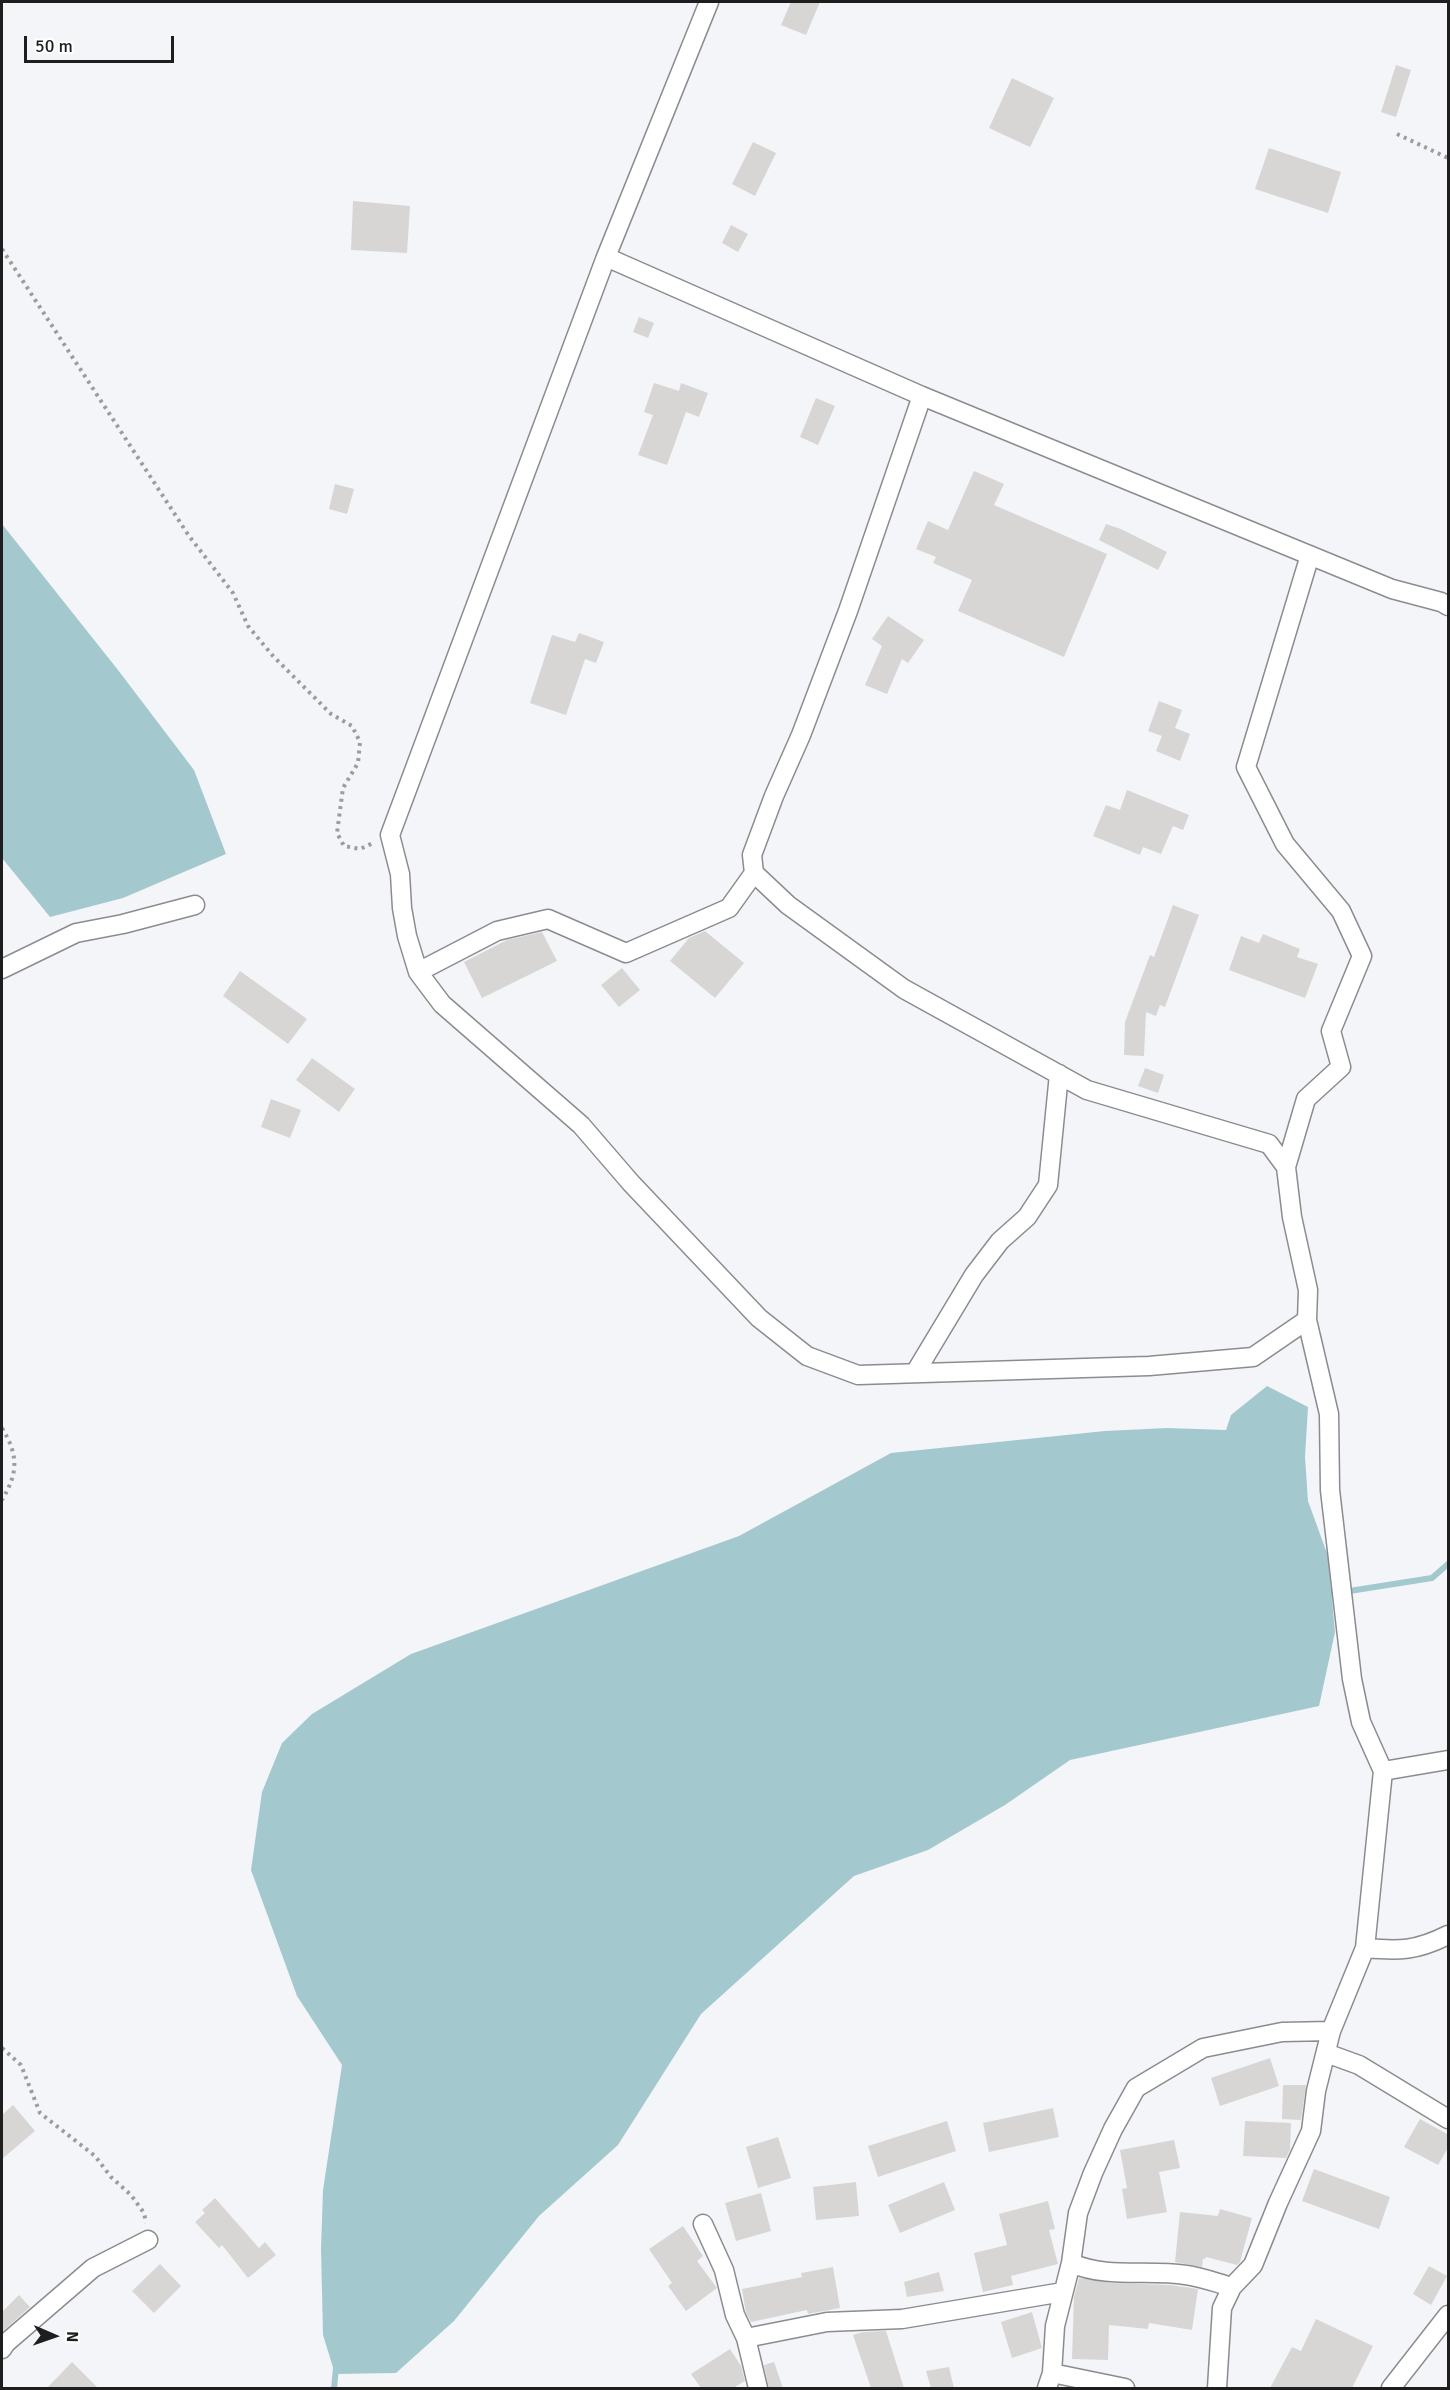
<!DOCTYPE html>
<html>
<head>
<meta charset="utf-8">
<style>
	body { margin:0 }
	#map { position:relative; width:1450px; height:2390px; overflow:hidden; background:#f4f5f8; font-family:Signika,sans-serif }
	canvas { display:block }
	.frame { position:absolute; inset:0; border:3px solid #1e1e1f; pointer-events:none }
	.north { position:absolute; left:24px; top:2306px; width:60px; height:60px; -webkit-text-stroke:4px #fff; paint-order:stroke; rotate:92deg; font-size:16px; font-weight:700; line-height:24px; text-align:center; color:#1e1e1f }
	.north::after { content:''; display:block; margin:auto; width:21px; height:27px; background:#1e1e1f; clip-path:polygon(50% 0,100% 100%,50% 72%,0 100%) }
	.scale { position:absolute; left:24px; top:36px; width:150px; height:27px; box-sizing:border-box; border:3px solid #1e1e1f; border-top:0; padding-left:8px; font-size:18px; line-height:21px; white-space:nowrap; color:#1e1e1f; -webkit-text-stroke:4px #fff; paint-order:stroke }
</style>
</head>
<body>
<div id="map">
<canvas width="1450" height="2390"></canvas>
<div class="frame"></div>
<div class="north">N</div>
<div class="scale">50 m</div>
</div>
<script>
const ctx = document.querySelector('canvas').getContext('2d');
ctx.lineJoin = 'round';
function fill(path, color) { ctx.fillStyle = color; ctx.fill(path, 'evenodd'); }
function stroke(path, color, width, dash) { ctx.strokeStyle = color; ctx.lineWidth = width; ctx.lineCap = dash ? 'butt' : 'round'; ctx.setLineDash(dash || []); ctx.stroke(path); }
fill(new Path2D(`
	M2,524L118,670L194,770L226,854L123,898L50,917L2,858Z
	M1267,1386L1308,1407L1305,1457L1308,1501L1328,1556L1335,1632L1319,1706L1070,1760L1005,1805L928,1850L854,1876L701,2014L618,2145L539,2216L454,2321L396,2373L335,2374L323,2335L321,2249L323,2190L342,2065L297,1996L251,1870L262,1792L282,1743L312,1714L411,1654L739,1536L891,1453L1105,1431L1167,1428L1226,1430L1231,1415Z`), '#a3c9cf');
stroke(new Path2D(`
	M1324,1595L1432,1578L1448,1564
	M334,2388L336,2368`), '#a3c9cf', 6);
fill(new Path2D(`
	M791,2H820L806,35L781,25Z
	M1396,65L1411,70L1396,117L1381,112Z
	M1012,78L1054,98L1030,147L989,128Z
	M753,142L776,153L755,196L732,184Z
	M1269,148L1341,172L1328,213L1255,189Z
	M353,201L410,206L407,253L351,250Z
	M731,225L748,234L738,252L722,243Z
	M639,317L654,323L648,338L633,332Z
	M654,383L679,391L681,383L708,393L699,417L686,412L667,465L638,455L653,415L644,412Z
	M816,398L835,406L818,445L800,437Z
	M974,471L1004,484L994,505L1107,554L1064,657L958,611L972,580L933,563L936,557L916,549L928,521L948,530Z
	M335,484L354,489L347,514L329,509Z
	M1106,524L1121,529L1167,552L1158,570L1099,540Z
	M888,616L924,640L908,663L902,659L887,694L865,685L882,646L872,639Z
	M579,633L604,642L596,663L585,659L566,715L530,703L552,635L575,642Z
	M1159,701L1182,710L1175,728L1190,734L1180,761L1156,751L1162,736L1148,731Z
	M1127,790L1189,815L1183,830L1173,826L1161,854L1143,847L1140,855L1093,836L1106,805L1120,810Z
	M1173,905L1199,915L1165,1007L1160,1005L1156,1016L1146,1012L1144,1056L1124,1055L1125,1022L1150,955L1154,957Z
	M705,931L744,963L715,998L670,961L689,938Z
	M542,932L557,961L482,998L464,962L507,940Z
	M1263,934L1300,949L1297,957L1318,964L1305,998L1229,970L1241,936L1259,943Z
	M622,968L640,990L619,1007L601,985Z
	M240,971L307,1019L288,1044L223,996Z
	M312,1058L355,1089L339,1112L296,1080Z
	M1145,1068L1164,1075L1158,1093L1138,1086Z
	M271,1099L301,1110L290,1138L261,1127Z
	M1270,2058L1279,2086L1220,2106L1211,2078Z
	M1283,2085H1306L1301,2120L1282,2119Z
	M13,2105L35,2131L2,2159V2115Z
	M1053,2108L1059,2137L989,2152L983,2123Z
	M1420,2119L1449,2135V2146L1438,2165L1404,2147Z
	M947,2121L956,2151L878,2177L868,2146Z
	M1245,2121L1291,2123L1290,2150L1286,2158L1243,2156Z
	M778,2137L791,2178L758,2188L746,2147Z
	M1174,2140L1180,2168L1159,2172L1167,2212L1127,2219L1122,2189L1127,2188L1120,2150Z
	M1314,2169L1390,2197L1379,2229L1302,2201Z
	M856,2182L859,2216L816,2220L813,2187Z
	M944,2182L955,2210L900,2233L888,2205Z
	M761,2193L771,2231L736,2241L725,2203Z
	M215,2198L259,2248L265,2242L276,2255L248,2278L222,2245L219,2248L195,2222L205,2213L202,2210Z
	M1048,2201L1055,2229L1049,2230L1058,2264L1011,2276L1013,2285L983,2292L974,2253L1007,2245L999,2214Z
	M1220,2209L1252,2218L1240,2262L1237,2265L1206,2257L1205,2259H1203L1202,2267L1175,2262L1180,2212L1218,2216Z
	M683,2226L703,2256L697,2261L717,2288L686,2311L668,2286L672,2283L649,2249Z
	M160,2264L181,2286L154,2313L132,2291Z
	M1429,2266L1447,2276L1431,2305L1413,2294Z
	M833,2267L840,2308L808,2314L807,2310L751,2322L746,2313L742,2289L802,2277L801,2273Z
	M939,2272L944,2291L907,2297L904,2282Z
	M1079,2278L1112,2283L1171,2285L1198,2289L1192,2330L1149,2323L1148,2329L1109,2325L1108,2360L1072,2359L1074,2297Z
	M19,2295L30,2307L2,2332V2312Z
	M1032,2312L1042,2348L1012,2358L1001,2322Z
	M1316,2319L1373,2346L1352,2388H1270L1292,2347L1301,2351Z
	M886,2331L904,2388H871L853,2335L863,2332Z
	M730,2349L741,2366L745,2381L733,2388H701L691,2374Z
	M72,2362L98,2388H47Z
	M774,2362L783,2388H769L764,2365Z
	M949,2367L954,2388H931L926,2371Z`), '#d8d6d4');
const minor = new Path2D(`
	M709,2L606,257L390,835L400,874L402,908L407,936L418,972L442,1004L581,1125L631,1183L759,1318L807,1356L858,1375L1149,1366L1253,1357L1307,1320
	M606,257L922,396L1392,589L1441,602L1448,606
	M922,396L848,611L801,735L774,796L752,855L754,873L788,905L904,989L1087,1090L1269,1144L1286,1167L1292,1217L1308,1290L1307,1320L1329,1414L1330,1490L1352,1679L1361,1722L1383,1771L1365,1948L1331,2031L1316,2091L1311,2131L1278,2203L1253,2265L1232,2287L1222,2308L1217,2388
	M2,969L76,933L123,924L195,905
	M418,972L497,931L548,919L626,953L729,908L754,873
	M1286,1167L1306,1099L1341,1067L1331,1031L1362,956L1341,911L1285,844L1246,767L1310,555
	M915,1373L974,1275L1000,1241L1027,1217L1048,1185L1059,1074
	M1383,1771L1448,1760
	M1365,1948C1400,1951 1416,1951 1448,1935
	M1326,2053L1359,2065L1448,2119
	M703,2224L724,2270L735,2315L746,2338L758,2388
	M1071,2263C1108,2279 1147,2269 1186,2275C1201,2277 1217,2283 1232,2287
	M746,2338L827,2322L902,2319L1063,2292
	M2,2349L6,2343L93,2268L148,2240
	M1052,2373L1125,2388
	M1047,2388L1052,2373L1055,2326L1071,2263L1078,2213L1093,2173L1113,2129L1136,2088L1203,2048L1282,2032L1331,2031
	M1391,2388L1448,2315`);
stroke(minor, '#8b8c8f', 21);
stroke(new Path2D(`
	M1397,134L1448,158
	M2,249L189,536L233,593L248,626L273,656L331,714L352,726L360,742L358,763L343,788L337,833L344,846L360,849L373,843
	M2,1428C19,1456 18,1473 2,1500
	M2,2048L21,2065L40,2113L95,2156L111,2177L131,2195L144,2213L146,2223`), '#9c9c9e', 4, [3, 4.5]);
stroke(minor, '#fff', 18);
</script>
</body>
</html>
